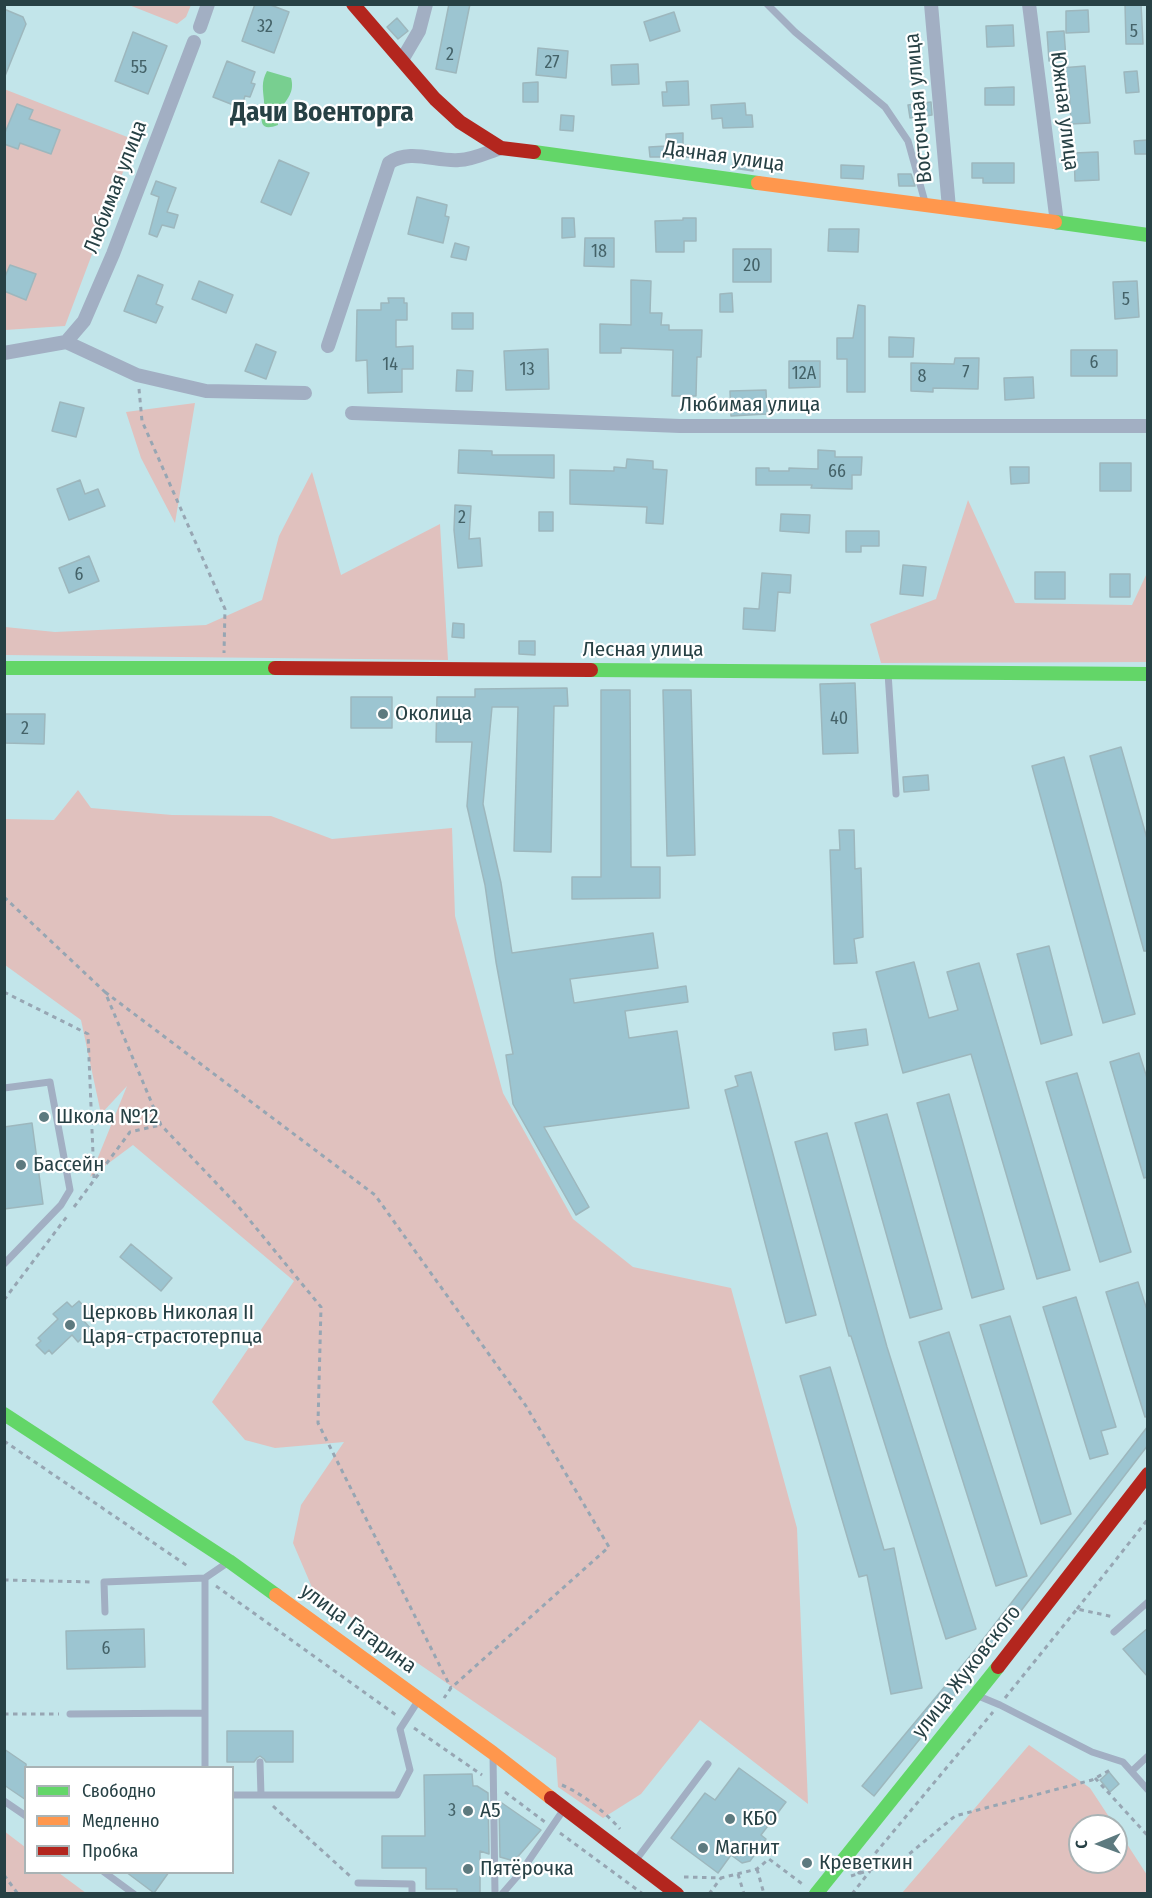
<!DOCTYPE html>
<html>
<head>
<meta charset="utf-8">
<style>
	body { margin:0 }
	#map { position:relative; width:1152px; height:1898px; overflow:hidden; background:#c2e5ea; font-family:"Fira Sans Condensed",sans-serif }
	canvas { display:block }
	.frame { position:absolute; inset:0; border:6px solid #274145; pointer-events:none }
	.legend { position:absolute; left:24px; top:1766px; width:210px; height:108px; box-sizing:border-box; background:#fff; border:2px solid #a9b3b5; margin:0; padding:8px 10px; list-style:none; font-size:18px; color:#274145 }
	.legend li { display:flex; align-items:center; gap:12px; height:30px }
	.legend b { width:30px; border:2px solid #a9b3b5 }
	.north { position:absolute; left:1068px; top:1814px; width:60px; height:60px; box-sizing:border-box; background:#fff; border:2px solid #a9b3b5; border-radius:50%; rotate:269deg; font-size:16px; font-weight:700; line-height:24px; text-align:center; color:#274145 }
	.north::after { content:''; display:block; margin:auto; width:21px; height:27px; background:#5d7a7f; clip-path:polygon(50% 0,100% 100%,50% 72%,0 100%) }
</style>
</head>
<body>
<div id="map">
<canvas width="1152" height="1898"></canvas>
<div class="frame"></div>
<ul class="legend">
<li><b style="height:8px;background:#63d668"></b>Свободно</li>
<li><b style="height:8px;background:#ff974d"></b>Медленно</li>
<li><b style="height:8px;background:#b3261e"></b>Пробка</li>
</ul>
<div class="north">С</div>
</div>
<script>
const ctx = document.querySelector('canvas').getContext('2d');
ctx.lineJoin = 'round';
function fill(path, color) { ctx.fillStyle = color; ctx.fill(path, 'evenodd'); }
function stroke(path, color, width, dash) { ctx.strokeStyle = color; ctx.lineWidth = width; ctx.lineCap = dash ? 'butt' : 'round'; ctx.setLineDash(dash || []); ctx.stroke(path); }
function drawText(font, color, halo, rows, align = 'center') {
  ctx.font = font + ' "Fira Sans Condensed",sans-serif'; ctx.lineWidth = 4.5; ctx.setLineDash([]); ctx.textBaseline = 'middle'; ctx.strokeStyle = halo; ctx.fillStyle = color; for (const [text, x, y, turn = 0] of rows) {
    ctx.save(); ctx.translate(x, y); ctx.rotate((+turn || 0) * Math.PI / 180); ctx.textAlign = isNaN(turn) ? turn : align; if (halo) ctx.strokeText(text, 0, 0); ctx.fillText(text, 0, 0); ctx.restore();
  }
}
fill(new Path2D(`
	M129,5H191L186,17L177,24Z
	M4,89L135,140L65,326L5,330Z
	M195,403L175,523L141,458L126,412Z
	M312,472L341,575L440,524L448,660L5,655V627L55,632L206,625L262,600L279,536Z
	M968,500L1015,603L1132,605L1147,573V662L881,663L870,624L936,599Z
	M78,790L91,808L172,815L271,816L332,839L452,828L455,916L503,1093L573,1219L633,1267L731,1288L797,1528L808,1804L700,1720L641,1794L603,1818L558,1787L556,1758L314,1592L293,1543L301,1505L344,1442L275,1448L245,1440L212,1402L294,1281L133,1145L90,1177L127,1086L101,1114L81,1020L5,965V819L54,820Z
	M1029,1745L1090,1788L1115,1826H1080V1862H1116V1827L1147,1875V1893H902Z
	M4,1831L25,1847L26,1872L59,1873L86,1893H5Z`), '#e0c1be');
fill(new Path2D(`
	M267,71L291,78C295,92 287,99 280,110C278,115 278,120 278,125C252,135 265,108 264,101C263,89 261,82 267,71Z`), '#78cf90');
const building = new Path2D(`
	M255,4H268L289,12L274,53L242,41Z
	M449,4H470L456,73L436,69Z
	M1125,4H1141L1143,44H1126Z
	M4,9L23,17L26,24L5,76Z
	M1088,10L1089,32L1066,33V11Z
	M674,12L680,31L650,41L644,22Z
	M397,18L408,31L398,39L387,27Z
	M1013,25L1014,46L987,47L986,26Z
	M1064,31L1066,59L1049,61L1047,32Z
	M133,32L167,46L148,94L115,81Z
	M538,48L568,51L566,78L536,75Z
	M227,61L255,72L251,83L255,84L250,97L245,96L241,108L213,97Z
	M638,64L639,84L612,85L611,65Z
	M1085,66L1090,123L1071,124L1069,85L1063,86L1061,68Z
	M1137,71L1139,92L1126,93L1124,72Z
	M688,81L689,105L663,106L662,92H667L666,82Z
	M538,82V102H523V83Z
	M1014,87V105H985V88Z
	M931,102L932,115L910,118L908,105Z
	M745,103L746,115H752L753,127L723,128L722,118L712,119L711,105Z
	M17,104L33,110L29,119L60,130L51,154L20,143L18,149L4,144V135Z
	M561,115L574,116L573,131L560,130Z
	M683,133V146L688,145L689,157H650L649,147L666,146V134Z
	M1148,140V154H1135L1134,141Z
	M1098,152L1099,180L1075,181L1074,153Z
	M733,157L753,158V171L733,168Z
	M279,160L309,173L291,215L261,202Z
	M972,163H1014V183H983V178H972Z
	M841,165L864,166L863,179L841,178Z
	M898,174H911L915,186H899Z
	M156,181L176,188L167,212L178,215L174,228L162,225L157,237L149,234L159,197L151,194Z
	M417,197L447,205L445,216L449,217L443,243L408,234Z
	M562,218H574L575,237L562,238Z
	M683,218H696V241H684V252H656L655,221L683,220Z
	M829,229H859L858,252L828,251Z
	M585,238H614V267L584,266Z
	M455,243L469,247L466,260L451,257Z
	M733,249H771V282H733Z
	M10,265L36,274L26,300L4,291V279Z
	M138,275L163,285L156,304L163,307L156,323L124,311Z
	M631,280L651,281L650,313H662L661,325H669V330H702L701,357H697L696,396H672L673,350L621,348V353H600V324L631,325Z
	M199,281L233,295L226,313L192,299Z
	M1137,281L1139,317L1115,319L1113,282Z
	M732,293L733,312H720V294Z
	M388,298H404V303H407V320H396V347L413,346V369H402V392L368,393L367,360L356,361L357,310H381V303H389Z
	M858,305L865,306V392H847V359H837V338H853Z
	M452,313H473V329H452Z
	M889,337L914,338L913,357H889Z
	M256,344L276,352L266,379L245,371Z
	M548,349L549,389L506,390L504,351Z
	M1071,350H1117V376H1071Z
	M955,358H979L978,389L933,388V392L911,391V363L954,364Z
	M789,361H820V387L789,388Z
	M457,370L473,371L472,391H456Z
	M1033,377L1034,398L1005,400L1004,378Z
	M766,390L767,414L731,416L730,391Z
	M60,402L84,408L76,437L52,431Z
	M459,450L492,451V455H554V478L458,473Z
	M818,450L835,451V457H862L861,475H852V489L811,488L812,485H756V468H769V471H789V468L818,469Z
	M627,459L653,461V469L667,470L663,524L646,523L647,507L570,504V470L614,471V467L626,468Z
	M1100,463H1131V491H1100Z
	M1010,467H1029V483L1011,484Z
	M80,480L85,494L98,489L105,506L69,520L57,489Z
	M455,505L471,506L469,539L480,538L482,566L458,568L454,530Z
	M539,512H553V531H539Z
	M781,514L810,515L809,533L780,531Z
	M846,531H879V546H861V552H846Z
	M89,556L99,581L69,593L59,568Z
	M903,565L926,567L923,596L900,594Z
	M1035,572H1065V599H1035Z
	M762,573L791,575L790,593L778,592L775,631L743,629L744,608L759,609Z
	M1110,574H1130V597H1110Z
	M453,623L464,624V638L452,637Z
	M519,641H535V655L519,654Z
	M855,683L858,753L823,754L820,684Z
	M567,688L568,706H554L551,852L514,851L518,707H492L483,804L501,883L512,953L653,933L658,968L570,979L574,1003L686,986L688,1002L625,1011L629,1038L677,1031L689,1108L544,1127L589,1207L576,1215L513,1104L506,1055L513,1054L496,962L485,885L467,806L472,742H436L437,697H475V689Z
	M601,690H630L631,867H660V898L572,899V877H601Z
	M663,690H691L695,855L667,856Z
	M351,697H392V728H351Z
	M4,714H45L44,744L4,743Z
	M1121,747L1148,842V951H1144L1090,756Z
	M1064,757L1135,1014L1103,1023L1032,766Z
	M928,775L929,790L904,792L903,777Z
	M839,830H854L855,869L861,868L863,937L854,939L857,963L834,964L830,850H840Z
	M1049,946L1072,1035L1041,1044L1017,954Z
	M914,962L929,1018L958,1010L947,972L979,963L1070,1270L1037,1279L971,1054L903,1073L876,972Z
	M866,1029L868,1045L835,1050L833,1033Z
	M1139,1053L1148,1081V1177L1144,1178L1110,1062Z
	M751,1072L816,1315L786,1323L725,1090L738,1086L735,1076Z
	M1077,1073L1131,1252L1100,1262L1046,1082Z
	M949,1094L1004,1289L972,1298L917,1103Z
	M887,1114L942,1309L910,1318L855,1123Z
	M32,1123L43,1204L4,1209V1127Z
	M827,1133L887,1347L976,1629L946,1639L851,1336H849L795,1142Z
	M131,1244L172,1278L161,1291L120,1257Z
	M1138,1282L1148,1313V1416L1145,1417L1106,1292Z
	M1076,1297L1116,1427L1101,1431L1108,1454L1090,1459L1043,1307Z
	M79,1301L90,1313L83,1320L91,1329L78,1342L72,1335L52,1354L49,1350L45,1354L36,1345L41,1341L38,1338L58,1319L53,1314L67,1302L72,1307Z
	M1010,1316L1071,1514L1041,1524L980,1325Z
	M949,1332L1027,1576L996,1586L919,1342Z
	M830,1367L884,1550L894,1548L922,1688L891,1694L867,1575L859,1577L800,1376Z
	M1148,1426V1445L981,1663L874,1796L862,1786L971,1655Z
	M1148,1628V1677L1123,1649Z
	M144,1629L145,1667L67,1669L66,1631Z
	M227,1731H293V1762H266L264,1759L260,1756L257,1758L254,1762H227Z
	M4,1749L26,1764V1800L4,1785Z
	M739,1768L786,1802L761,1835L766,1839L750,1861L742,1863L731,1855L718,1873L671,1838L705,1793L715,1800Z
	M1109,1772L1119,1784L1110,1792L1100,1780Z
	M472,1774L473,1786H477L488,1793L489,1854L480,1851V1893H457V1889H426V1868H382V1836H425L424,1775Z
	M499,1801L541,1830L514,1861L500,1857Z
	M126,1872H169L154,1893Z`);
fill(building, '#9cc5d1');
stroke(building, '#9db7bd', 1.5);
stroke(new Path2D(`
	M139,389L142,421L225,609L224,653
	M4,897L105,992L161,1125L238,1206L321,1307L318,1423L451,1688
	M4,992L88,1034L94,1178
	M105,992L375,1195L526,1406L609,1547L451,1688L444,1698
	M74,1207L130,1132L161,1125
	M4,1300L68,1215
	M4,1441L189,1567
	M4,1580L93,1582
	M216,1586L396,1715
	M1077,1609L1148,1519
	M1005,1698L1077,1609L1114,1617
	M4,1714H59
	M414,1728L482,1775
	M1095,1778L1148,1836
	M562,1785C583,1794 605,1812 620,1829
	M505,1792L545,1822
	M273,1806L350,1876
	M560,1833L643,1894
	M757,1869L764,1894
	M738,1874L744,1894
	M858,1874L993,1712
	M4,1875L18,1894
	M851,1876L902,1860L955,1816L1092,1780L1110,1770
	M684,1877L721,1878L757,1869L769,1859L805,1886
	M709,1894L721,1878
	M852,1894L870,1871`), '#97a6b3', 3, [4.5, 4.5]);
stroke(new Path2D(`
	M767,4L795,32L885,107L908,141L925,202
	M888,673L896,794
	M4,1088L50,1082L70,1190L61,1205L4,1264
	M205,1578V1768
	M105,1612L104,1582L205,1578L227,1563
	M1114,1632L1148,1602
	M976,1695L1000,1705L1092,1752L1123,1762L1148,1790
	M70,1714L204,1713
	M493,1755L495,1894
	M260,1762L261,1795
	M1132,1771L1148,1756
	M232,1795H397L410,1770L400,1729L418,1701
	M4,1801L26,1816
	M636,1860L708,1764
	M104,1872L134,1894
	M358,1883L412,1884V1894
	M502,1894L521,1872L564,1809`), '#a2afc3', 7);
stroke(new Path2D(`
	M931,4L949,208
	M1029,4L1057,223
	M200,27L208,4
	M402,60L419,31L426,4
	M66,342L84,321L113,254L194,42
	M328,346L389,163C410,148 436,162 459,160C473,160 488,152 501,148
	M4,353L66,342L137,375L206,391L305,393
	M352,413L680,426H1148`), '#a2afc3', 14);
stroke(new Path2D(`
	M534,152L758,183
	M1055,222L1148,235
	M4,668H275
	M591,670L1148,674
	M4,1414L229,1561L276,1595
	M816,1894L998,1667`), '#63d668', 14);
stroke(new Path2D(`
	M758,183L1055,222
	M276,1595L493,1753L551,1798`), '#ff974d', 14);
stroke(new Path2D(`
	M353,4L435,99L460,122L501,148L534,152
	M275,668L591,670
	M998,1667L1148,1474
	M551,1798L677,1894`), '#b3261e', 14);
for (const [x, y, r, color] of [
	[383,714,6,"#5d7a7f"],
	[44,1117,6,"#5d7a7f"],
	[21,1165,6,"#5d7a7f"],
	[70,1325,6,"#5d7a7f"],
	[468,1811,6,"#5d7a7f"],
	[730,1819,6,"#5d7a7f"],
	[703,1848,6,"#5d7a7f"],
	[807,1863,6,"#5d7a7f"],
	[468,1869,6,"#5d7a7f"]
]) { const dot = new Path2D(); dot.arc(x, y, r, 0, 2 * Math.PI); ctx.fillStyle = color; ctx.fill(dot); stroke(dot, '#fff', 2); }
drawText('18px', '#446268', null, [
	["32",265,27],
	["5",1134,32],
	["2",450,55],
	["27",552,63],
	["55",139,68],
	["18",599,252],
	["20",752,266],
	["5",1126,300],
	["6",1094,363],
	["14",390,365],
	["13",527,370],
	["7",966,373],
	["12А",804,374],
	["8",922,377],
	["66",837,472],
	["2",462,518],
	["6",79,575],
	["40",839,719],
	["2",25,729],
	["6",106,1649],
	["3",452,1811]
]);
drawText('21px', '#274145', '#fff', [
	["Восточная улица",919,108,-95],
	["Южная улица",1064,111,83],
	["Дачная улица",724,157,8],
	["Любимая улица",116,187,-69],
	["Любимая улица",750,405],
	["Лесная улица",643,650],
	["улица Гагарина",358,1629,36],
	["улица Жуковского",967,1672,-52]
]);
drawText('21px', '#274145', '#fff', [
	["Околица",395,714],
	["Школа №12",56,1117],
	["Бассейн",33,1165],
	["Церковь Николая II",82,1313],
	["Царя-страстотерпца",82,1337],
	["А5",480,1811],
	["КБО",742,1819],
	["Магнит",715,1848],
	["Креветкин",819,1863],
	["Пятёрочка",480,1869]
], 'left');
drawText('bold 27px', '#274145', '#fff', [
	["Дачи Военторга",322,113]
]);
</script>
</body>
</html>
